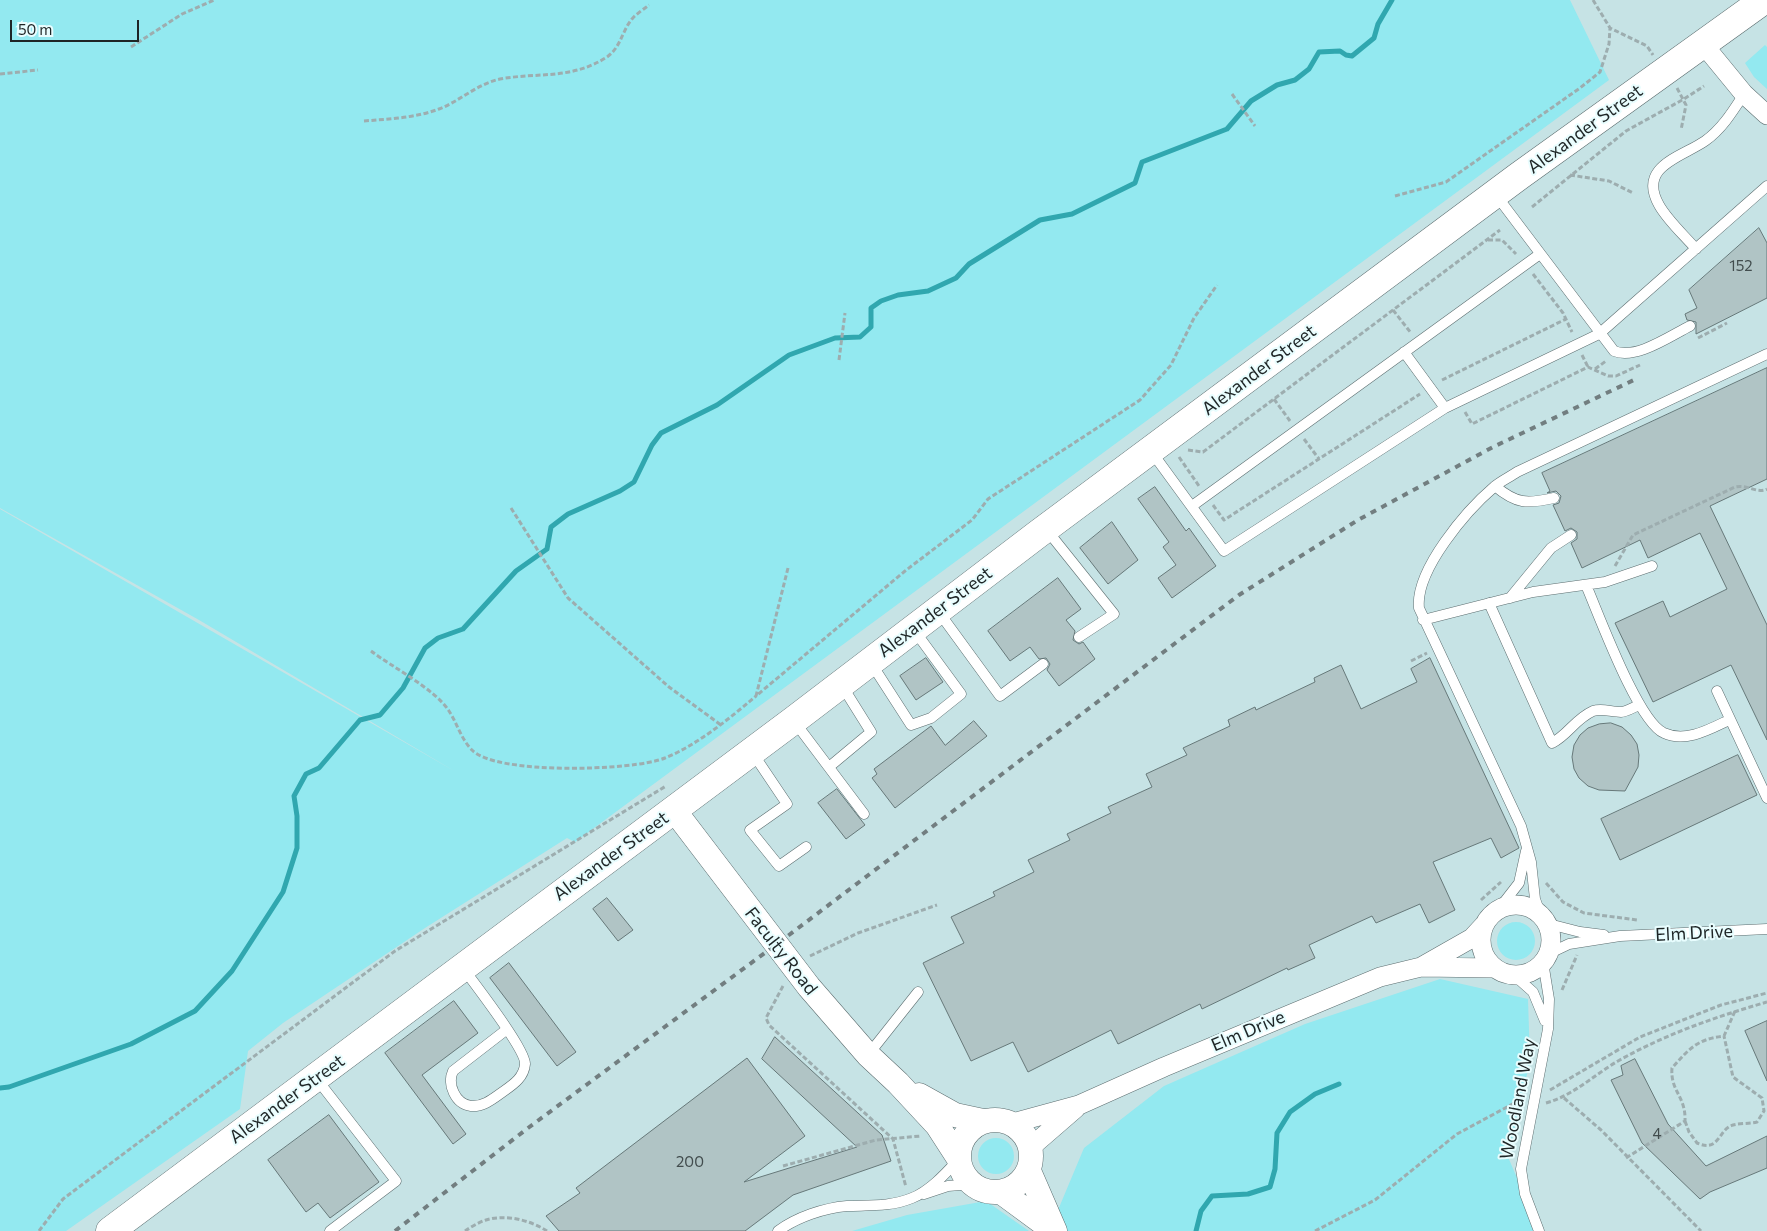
<!DOCTYPE html>
<html>
<head>
<meta charset="utf-8">
<style>
	body { margin:0 }
	#map { position:relative; width:1767px; height:1231px; overflow:hidden; background:#dbeff1; font-family:Commissioner,sans-serif }
	canvas { display:block }
	.scale { position:absolute; left:10px; top:20px; width:129px; height:22px; box-sizing:border-box; border:2px solid #1e2526; border-top:0; padding-left:6px; font-size:15px; line-height:18px; white-space:nowrap; color:#1e2526; -webkit-text-stroke:4px #e8fdfe; paint-order:stroke }
</style>
</head>
<body>
<div id="map">
<canvas width="1767" height="1231"></canvas>
<div class="scale">50 m</div>
</div>
<script>
const ctx = document.querySelector('canvas').getContext('2d');
ctx.lineJoin = 'round';
function fill(path, color) { ctx.fillStyle = color; ctx.fill(path, 'evenodd'); }
function stroke(path, color, width, dash) { ctx.strokeStyle = color; ctx.lineWidth = width; ctx.lineCap = dash ? 'butt' : 'round'; ctx.setLineDash(dash || []); ctx.stroke(path); }
function drawText(font, color, halo, rows, align = 'center') {
  ctx.font = font + ' Commissioner,sans-serif'; ctx.lineWidth = 4; ctx.setLineDash([]); ctx.textBaseline = 'middle'; ctx.strokeStyle = halo; ctx.fillStyle = color; for (const [text, x, y, turn = 0] of rows) {
    ctx.save(); ctx.translate(x, y); ctx.rotate((+turn || 0) * Math.PI / 180); ctx.textAlign = isNaN(turn) ? turn : align; if (halo) ctx.strokeText(text, 0, 0); ctx.fillText(text, 0, 0); ctx.restore();
  }
}
fill(new Path2D(`
	M0,0H1767V1231H0Z`), '#c6e3e5');
fill(new Path2D(`
	M0,0H1570L1609,80L575,842L567,838L425,928L283,1023L248,1051L240,1109L66,1231H0V509L456,772L199,620L0,508Z
	M1765,45L1767,47V89L1754,77L1745,63Z
	M1497 941a19 19 0 1 1 38 0a19 19 0 1 1-38 0Z
	M1440,979L1528,999L1530,1061L1508,1157L1540,1231H1063L1058,1210L1084,1148L1164,1086L1305,1024Z
	M978 1156a18 18 0 1 1 36 0a18 18 0 1 1-36 0Z
	M986,1201L1029,1231H852L907,1215Z`), '#93e9f0');
stroke(new Path2D(`
	M0,1088L9,1087L131,1044L195,1011L232,971L283,892L297,848V816L294,796L306,774L319,768L360,720L380,715L403,688L425,648L438,638L463,629L516,571L547,549L551,527L568,514L620,491L634,482L652,445L661,433L717,405L789,355L835,338L860,337L871,327V308L881,301L898,295L928,291L956,278L969,264L1040,220L1072,214L1135,183L1142,162L1227,129L1251,101L1277,85L1295,80L1309,69L1319,52L1340,51L1346,55L1352,56L1374,38L1378,24L1392,0
	M1196,1231L1201,1211L1212,1196L1248,1194L1270,1187L1275,1169L1277,1133L1290,1112L1315,1094L1339,1084`), '#30a7af', 5);
const building = new Path2D(`
	M1759,228L1767,243V298L1696,334V322L1687,320L1685,314L1697,308L1689,290Z
	M1767,368V479L1710,506L1767,625V740L1731,665L1653,702L1615,623L1663,601L1670,617L1727,589L1700,533L1648,558L1640,540L1582,568L1571,543L1577,539V532L1571,528L1565,531L1553,505L1559,503L1561,496L1556,491L1547,493L1550,491L1542,473Z
	M1155,487L1186,531L1189,528L1216,566L1172,598L1158,578L1176,565L1163,547L1169,542L1138,499Z
	M1112,522L1138,560L1108,584L1080,548Z
	M1058,578L1081,609L1066,620L1075,631L1073,640L1079,644L1083,642L1095,659L1059,686L1047,670L1050,664L1046,658L1039,659L1030,647L1010,661L988,631Z
	M926,658L943,682L916,700L900,676Z
	M1430,658L1519,848L1501,858L1491,838L1433,862L1455,910L1429,923L1420,904L1376,923L1372,916L1309,945L1315,958L1288,970L1287,968L1202,1009L1200,1004L1118,1044L1111,1030L1028,1072L1013,1042L971,1061L923,963L964,943L951,917L995,896L993,892L1034,872L1028,860L1070,840L1067,834L1111,813L1108,807L1152,787L1146,774L1187,755L1183,748L1230,726L1228,720L1255,707L1256,710L1315,682L1314,678L1341,665L1361,709L1417,682L1411,669Z
	M974,721L987,736L895,808L872,778L877,774L874,769L931,726L945,745Z
	M1611,723L1622,727L1631,735L1637,744L1639,755L1638,767L1625,791L1599,790L1588,786L1579,778L1574,769L1572,757L1574,745L1580,735L1588,728L1599,724Z
	M1738,755L1757,795L1620,860L1601,819Z
	M837,789L865,825L846,839L818,803Z
	M607,898L633,930L618,941L593,909Z
	M509,963L576,1052L557,1066L490,978Z
	M454,1001L478,1033L422,1075L466,1134L453,1144L385,1053Z
	M1767,1021V1081L1745,1031Z
	M775,1037L882,1135L891,1161L793,1195L745,1231H559L546,1216L580,1193L576,1188L747,1058L805,1136L744,1182L857,1147L762,1059Z
	M1635,1059L1668,1124L1706,1166L1767,1136V1168L1710,1192L1700,1199L1642,1143L1611,1080L1623,1075L1621,1066Z
	M329,1115L379,1182L330,1218L318,1203L306,1212L268,1160Z`);
fill(building, '#b0c4c5');
stroke(building, '#67797a', 1);
const service = new Path2D(`
	M1496,195L1614,351C1636,360 1670,336 1690,326
	M1696,249C1684,235 1668,221 1659,205C1637,166 1682,157 1705,141C1722,129 1733,111 1744,94
	M1404,352L1445,408
	M1151,451L1224,551L1445,408L1599,334L1767,186
	M1495,486C1516,504 1527,504 1554,498
	M1192,506L1540,254
	M1046,529L1114,614L1079,637
	M1586,585C1599,615 1638,722 1664,733C1686,743 1710,729 1729,720
	M1510,598L1551,548L1571,535
	M1489,603L1552,743C1568,735 1575,719 1593,711C1602,708 1611,712 1621,712C1626,712 1634,707 1639,705
	M938,611L1000,696L1043,664
	M1423,620L1533,592L1605,582L1652,566
	M871,663L911,725L931,718L961,694L914,630
	M1717,691L1767,798
	M794,721L864,814
	M752,752L787,804L750,830L779,866L806,847
	M829,767L871,732L841,684
	M1498,910L1519,883L1526,851
	M1541,916L1535,899L1531,862L1521,826L1419,608C1415,570 1467,510 1494,487C1501,481 1510,477 1517,472L1767,354
	M1545,923L1580,932L1604,935
	M1548,954L1569,944L1620,936L1767,929
	M463,968C474,983 526,1050 525,1064C524,1077 514,1084 504,1091C494,1098 484,1107 471,1106C455,1104 447,1084 453,1071L506,1030
	M1515,976L1533,992L1545,1021
	M868,1055L918,992
	M316,1078L396,1181L330,1231
	M924,1194L948,1186L972,1184
	M778,1231C797,1217 824,1208 847,1206C869,1205 890,1207 912,1198C930,1191 946,1173 959,1159
	M1539,1231L1525,1194L1521,1169L1548,1029L1549,999L1543,962`);
const minor = new Path2D(`
	M1703,44L1744,94L1767,115
	M1481 940a35 35 0 1 1 70 0a35 35 0 1 1-70 0Z
	M1421,967L1472,938L1484,925
	M1013,1123L1079,1105L1164,1067L1380,977L1421,967L1494,968
	M1031,1147L1076,1108`);
const tertiary = new Path2D(`
	M674,810L809,987L868,1055L898,1083L937,1125L959,1159
	M919,1095L955,1115L983,1121
	M959 1156a36 36 0 1 1 72 0a36 36 0 1 1-72 0Z
	M1029,1171L1055,1231
	M1001,1192L1054,1231`);
const secondary = new Path2D(`
	M110,1231L794,720L1038,534L1519,176L1764,0`);
stroke(service, '#5d6e70', 11);
stroke(minor, '#5d6e70', 20);
stroke(tertiary, '#5d6e70', 25);
stroke(secondary, '#5d6e70', 29);
stroke(new Path2D(`
	M1593,0L1610,28L1647,46L1653,55
	M131,47L182,14L214,0
	M0,74L38,70
	M1677,88L1686,105L1681,130
	M1232,94L1255,126
	M364,121C389,119 415,118 439,109C460,101 477,84 500,79C539,72 571,80 607,57C621,47 622,31 632,19C636,14 644,9 649,5
	M1570,175L1609,181L1633,193
	M1395,196L1446,182L1580,88L1600,72L1609,44L1610,28
	M1532,207L1626,131L1684,99L1704,86
	M1488,240H1502L1516,254
	M1533,274L1563,313L1572,332
	M1393,310L1411,333
	M1698,338L1727,323
	M1582,355L1588,367
	M839,360L845,313
	M1595,369L1606,361
	M1442,380L1566,319
	M1274,399L1290,421
	M1465,412L1472,424L1588,367L1608,376H1616L1640,365
	M1304,439L1319,459
	M1188,450L1203,452L1500,230
	M1179,457L1199,486
	M1213,505L1224,520L1420,394
	M511,508L568,598L669,687L721,725
	M1615,566L1633,535L1735,487C1748,484 1756,494 1767,489
	M788,568L756,696L905,571L972,520L988,499L1140,400L1171,365L1194,318L1217,285
	M371,651C392,667 435,689 449,711C457,723 461,739 472,750C495,775 633,771 665,758C697,745 729,719 756,696
	M1411,661L1427,653
	M1546,883L1563,902L1584,913L1637,920
	M1481,900L1501,882
	M810,956L858,933L937,905
	M783,986L766,1018L769,1025L893,1139L906,1187
	M1562,990L1577,955
	M1550,1090L1640,1037L1721,1005L1767,993
	M1564,1098L1601,1130L1701,1231
	M1546,1103C1574,1095 1594,1075 1618,1061C1666,1034 1715,1017 1767,1002
	M1685,1121L1689,1132L1697,1143C1720,1153 1718,1129 1733,1125C1740,1123 1749,1124 1757,1122L1764,1111L1762,1098L1733,1077L1724,1036
	M1626,1158L1685,1121C1686,1096 1670,1091 1672,1068C1689,1049 1697,1039 1724,1036L1735,1011
	M783,1166L876,1140L921,1136
	M39,1231L63,1199L395,951L666,786
	M465,1231C471,1227 479,1222 486,1220C506,1214 530,1220 547,1231
	M1315,1231L1375,1200L1457,1134L1520,1100`), '#9dadaf', 3, [5, 2.5]);
stroke(service, '#fff', 10);
stroke(minor, '#fff', 19);
stroke(tertiary, '#fff', 24);
stroke(secondary, '#fff', 28);
stroke(new Path2D(`
	M395,1231L528,1128L789,935L1239,595L1358,520L1493,447L1636,379`), '#727e80', 4, [6, 6]);
drawText('15px', '#424d4e', null, [
	["152",1741,266],
	["4",1657,1134],
	["200",690,1162]
]);
drawText('18px', '#1e2526', '#e8fdfe', [
	["Alexander Street",1585,129,-36],
	["Alexander Street",1259,370,-37],
	["Alexander Street",935,612,-37],
	["Alexander Street",611,856,-36],
	["Elm Drive",1694,933,-3],
	["Faculty Road",781,951,52],
	["Elm Drive",1248,1031,-23],
	["Alexander Street",287,1099,-36],
	["Woodland Way",1518,1099,-79]
]);
</script>
</body>
</html>
